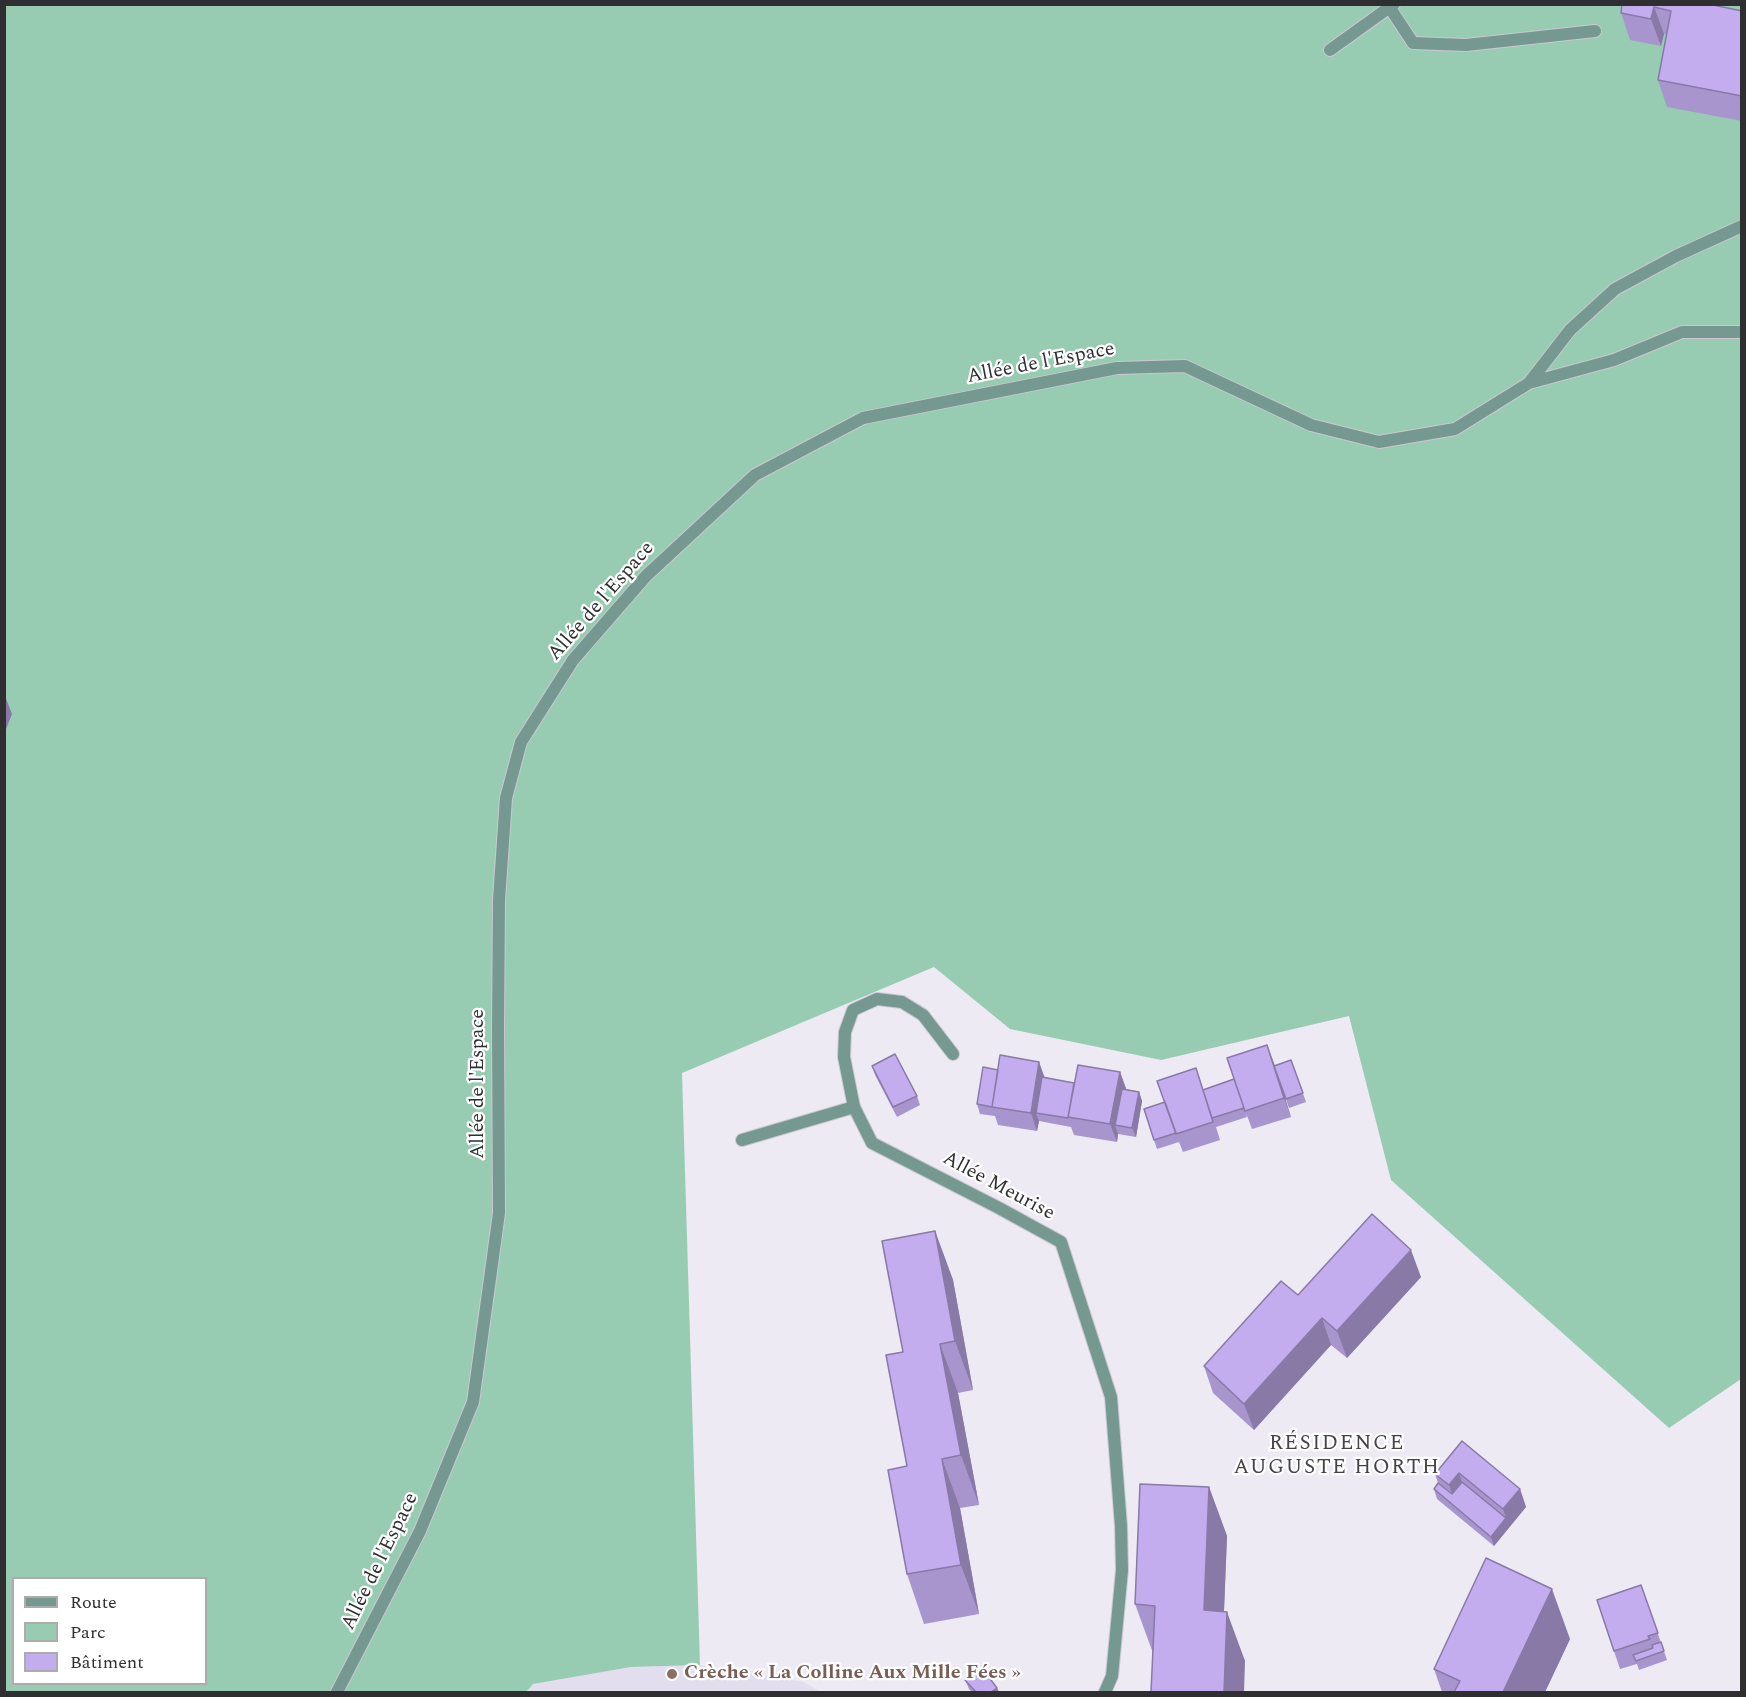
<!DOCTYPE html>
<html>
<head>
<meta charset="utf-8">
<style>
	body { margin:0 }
	#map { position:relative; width:1746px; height:1697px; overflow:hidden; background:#edeaf4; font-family:Spectral,serif }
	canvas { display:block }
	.frame { position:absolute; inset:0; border:6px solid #2f2f32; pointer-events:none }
	.legend { position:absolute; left:12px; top:1577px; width:195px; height:108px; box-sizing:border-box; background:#fff; border:2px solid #acacad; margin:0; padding:8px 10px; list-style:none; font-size:18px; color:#2f2f32 }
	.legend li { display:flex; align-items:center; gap:12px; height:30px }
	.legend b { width:30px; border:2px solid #acacad }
</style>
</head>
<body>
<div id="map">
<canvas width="1746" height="1697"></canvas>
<div class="frame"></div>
<ul class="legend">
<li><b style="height:8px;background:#759990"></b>Route</li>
<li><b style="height:16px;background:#97ccb3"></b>Parc</li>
<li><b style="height:16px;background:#c3adef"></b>Bâtiment</li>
</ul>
</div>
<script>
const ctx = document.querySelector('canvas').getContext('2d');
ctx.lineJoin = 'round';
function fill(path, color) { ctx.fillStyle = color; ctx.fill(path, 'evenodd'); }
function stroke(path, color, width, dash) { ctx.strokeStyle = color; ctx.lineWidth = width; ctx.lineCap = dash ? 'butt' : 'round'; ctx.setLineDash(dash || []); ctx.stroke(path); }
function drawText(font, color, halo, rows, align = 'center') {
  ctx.font = font + ' Spectral,serif'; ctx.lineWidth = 4.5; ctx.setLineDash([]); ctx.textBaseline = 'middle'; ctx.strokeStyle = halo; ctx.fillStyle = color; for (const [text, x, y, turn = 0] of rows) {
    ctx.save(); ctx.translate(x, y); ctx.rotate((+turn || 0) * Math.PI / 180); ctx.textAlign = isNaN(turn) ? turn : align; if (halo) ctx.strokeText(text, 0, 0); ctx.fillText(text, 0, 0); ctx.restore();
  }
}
fill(new Path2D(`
	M700,1665L804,1682L821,1692H527L532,1684L631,1667Z`), '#e2deee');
fill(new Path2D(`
	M5,5H1741V1379L1669,1428L1391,1180L1349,1016L1161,1060L1010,1029L934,967L682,1073L700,1665L631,1667L533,1684L526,1692H5ZM14,1578H206V1684H14Z`), '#97ccb3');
const service = new Path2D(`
	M1390,8L1413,43L1466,45L1595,31
	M1330,50L1394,4
	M1529,383L1614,360L1682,332H1742
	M742,1140L854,1107
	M337,1692L420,1531L473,1402L499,1213L498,1027L499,900L506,798L521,742L573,660L646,576L755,475L863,418L1117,368L1185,366L1311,425L1379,442L1455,429L1529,383L1570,330L1615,289L1676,256L1742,226`);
const minor = new Path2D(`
	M953,1054L923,1015L902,1002L877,999L853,1010L845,1032L844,1057L854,1107L872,1143L999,1208L1061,1242L1111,1397L1121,1526L1122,1570L1112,1676L1105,1692`);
stroke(service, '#cbc8d1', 14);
stroke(minor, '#cbc8d1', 14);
stroke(service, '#759990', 12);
stroke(minor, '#759990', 12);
fill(new Path2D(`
	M1622,4L1742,11V121L1667,107L1658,80L1667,35L1664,34L1661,46L1630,40L1621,13Z
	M1291,1060L1306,1102L1289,1108L1280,1082L1291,1117L1252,1129L1246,1113L1247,1117L1216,1127L1220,1140L1183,1152L1179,1142L1157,1149L1154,1140L1204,1089Z
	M1039,1062L1045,1078L1074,1083L1120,1072L1126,1089L1139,1092L1142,1101L1136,1137L1118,1134L1117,1142L1074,1135L1071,1127L1039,1121L1037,1131L998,1125L995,1116L980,1114L977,1104L998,1070Z
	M872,1066L917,1096L920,1105L897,1117L875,1075Z
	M935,1231L953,1280L973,1390L958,1393L979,1505L960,1508L979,1614L924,1624L907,1574V1466L903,1352Z
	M1421,1277L1347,1358L1331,1345L1254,1430L1213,1393L1204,1366L1298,1295Z
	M1462,1441L1520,1489L1526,1507L1494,1546L1437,1499L1434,1489L1438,1483L1435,1474Z
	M1209,1487L1227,1536L1224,1611L1245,1661L1153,1653L1135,1604Z
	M1641,1585L1667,1660L1639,1670L1637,1664L1620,1669L1614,1651Z
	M1570,1639L1545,1692H1442L1434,1669Z
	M965,1680L997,1688L999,1692H972L969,1689Z`), '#a895ce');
fill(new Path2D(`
	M1654,7L1664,34L1661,46L1651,19Z
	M5,696L12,714L4,734V698Z
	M1267,1045L1274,1063L1291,1117L1284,1098Z
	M1039,1062L1045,1080L1036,1113L1039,1121L1037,1131L1031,1113Z
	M1120,1072L1127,1091L1115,1125L1118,1134L1117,1142L1110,1124Z
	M1139,1092L1142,1101L1136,1137L1132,1128Z
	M935,1231L953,1280L973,1390L955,1341Z
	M1411,1250L1421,1277L1347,1358L1337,1331Z
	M1322,1318L1331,1345L1254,1430L1244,1404Z
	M940,1344L958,1393L979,1505L961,1455Z
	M942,1459L960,1508L979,1614L961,1565Z
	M1459,1473L1465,1492L1455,1503L1449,1485Z
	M1209,1487L1227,1536L1222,1660L1204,1610Z
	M1520,1489L1526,1507L1494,1546L1491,1537L1506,1518L1503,1509Z
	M1552,1589L1570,1639L1545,1692H1503Z
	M1227,1612L1245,1661L1244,1692H1224Z
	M997,1688L999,1692H991Z`), '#8879a7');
const building = new Path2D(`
	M1622,4H1708L1742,11V96L1658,80L1671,11L1654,7L1651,19L1621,13Z
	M1267,1045L1284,1098L1245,1111L1227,1058Z
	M895,1054L917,1096L893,1107L872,1066Z
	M1000,1055L1039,1062L1031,1113L992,1107Z
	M1291,1060L1303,1093L1286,1099L1274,1066Z
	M1078,1065L1120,1072L1110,1124L1068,1117Z
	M983,1067L998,1070L992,1107L977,1104Z
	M1196,1068L1213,1122L1176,1134L1157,1081Z
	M1042,1077L1074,1083L1068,1118L1036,1113Z
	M1234,1079L1244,1108L1212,1118L1203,1090Z
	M1122,1089L1139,1092L1132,1128L1115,1125Z
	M1165,1102L1176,1133L1154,1140L1144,1109Z
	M1372,1214L1411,1250L1337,1331L1322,1318L1244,1404L1204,1366L1281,1281L1298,1295Z
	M935,1231L955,1341L940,1344L961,1455L942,1459L961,1565L907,1574L888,1470L907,1466L886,1355L903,1352L882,1241Z
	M1462,1441L1520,1489L1503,1509L1459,1473L1449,1485L1435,1474Z
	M1462,1482L1506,1518L1491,1537L1434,1489L1438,1483L1452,1494Z
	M1140,1484L1209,1487L1204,1610L1227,1612L1224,1692H1151L1155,1606L1135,1604Z
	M1486,1558L1552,1589L1503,1692H1454L1460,1681L1434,1669Z
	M1641,1585L1658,1633L1648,1636L1650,1639L1614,1651L1597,1600Z
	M1661,1642L1664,1651L1636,1661L1633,1655L1653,1648L1652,1645Z
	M982,1668L997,1688L991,1692H976L965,1680Z`);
fill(building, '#c3adef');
stroke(building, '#8879a7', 1.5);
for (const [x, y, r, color] of [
	[672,1674,6,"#8d6e63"]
]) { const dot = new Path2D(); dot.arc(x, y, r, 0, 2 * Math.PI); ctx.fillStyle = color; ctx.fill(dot); stroke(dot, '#fff', 2); }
drawText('20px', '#2f2f32', '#fff', [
	["Allée de l'Espace",1041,364,-11],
	["Allée de l'Espace",602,602,-49],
	["Allée de l'Espace",479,1084,-90],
	["Allée Meurise",998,1187,28],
	["Allée de l'Espace",381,1562,-64]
]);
drawText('bold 20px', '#785e54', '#fff', [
	["Crèche « La Colline Aux Mille Fées »",684,1674]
], 'left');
ctx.letterSpacing = '1.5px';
drawText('21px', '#45434a', '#fff', [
	["RÉSIDENCE",1337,1445],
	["AUGUSTE HORTH",1337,1469]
]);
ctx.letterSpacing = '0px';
</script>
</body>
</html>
